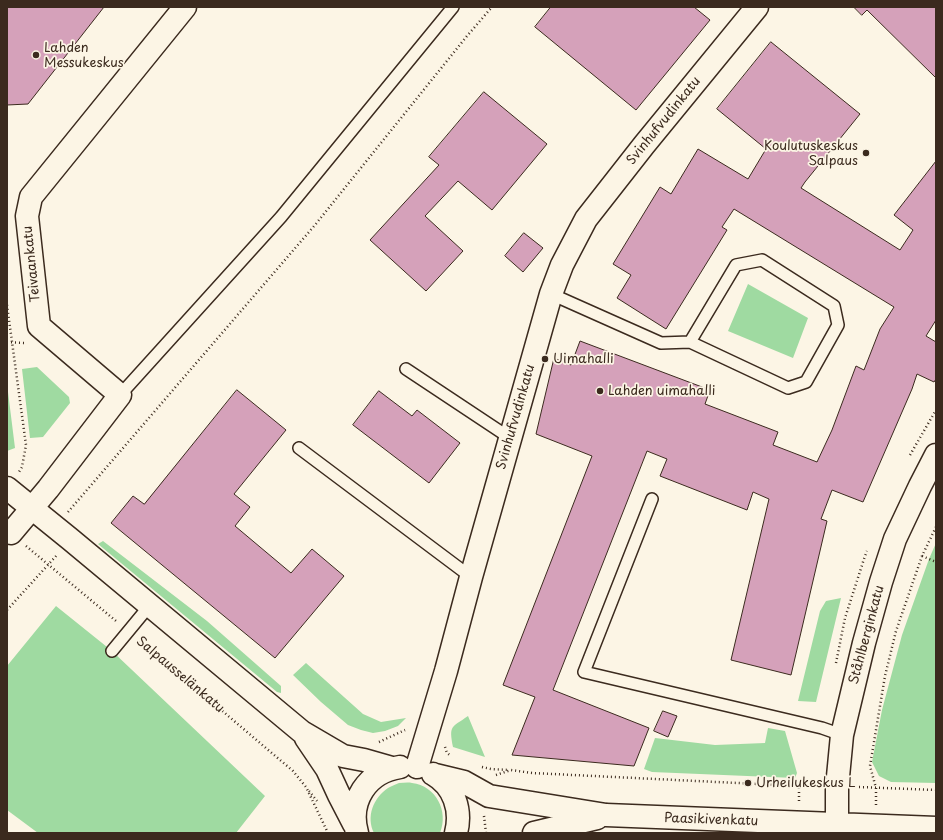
<!DOCTYPE html>
<html>
<head>
<meta charset="utf-8">
<style>
	body { margin:0 }
	#map { position:relative; width:943px; height:840px; overflow:hidden; background:#fcf5e5; font-family:"Playpen Sans",sans-serif }
	canvas { display:block }
	.frame { position:absolute; inset:0; border:8px solid #3b2a1e; pointer-events:none }
</style>
</head>
<body>
<div id="map">
<canvas width="943" height="840"></canvas>
<div class="frame"></div>
</div>
<script>
const ctx = document.querySelector('canvas').getContext('2d');
ctx.lineJoin = 'round';
function fill(path, color) { ctx.fillStyle = color; ctx.fill(path, 'evenodd'); }
function stroke(path, color, width, dash) { ctx.strokeStyle = color; ctx.lineWidth = width; ctx.lineCap = dash ? 'butt' : 'round'; ctx.setLineDash(dash || []); ctx.stroke(path); }
function drawText(font, color, halo, rows, align = 'center') {
  ctx.font = font + ' "Playpen Sans",sans-serif'; ctx.lineWidth = 3.5; ctx.setLineDash([]); ctx.textBaseline = 'middle'; ctx.strokeStyle = halo; ctx.fillStyle = color; for (const [text, x, y, turn = 0] of rows) {
    ctx.save(); ctx.translate(x, y); ctx.rotate((+turn || 0) * Math.PI / 180); ctx.textAlign = isNaN(turn) ? turn : align; if (halo) ctx.strokeText(text, 0, 0); ctx.fillText(text, 0, 0); ctx.restore();
  }
}
fill(new Path2D(`
	M748,284L808,318L793,358L728,331Z
	M37,367L69,397L70,403L43,437L30,438L22,369Z
	M7,384L15,448L7,451Z
	M103,541L207,621L281,686V693L277,692L98,544Z
	M936,543V783L891,782L879,776L872,762L882,710L902,635L929,559Z
	M841,598L816,702L798,701L820,611L826,601Z
	M56,606L112,651L265,796L236,833H38L7,810V666Z
	M306,663L363,714L381,722L406,718L398,726L385,731L373,733L361,730L348,725L321,702L293,675Z
	M468,716L485,757L453,747C449,725 451,728 468,716Z
	M768,728L785,731L797,773L795,778L652,772L644,769L655,738L715,745L765,743Z
	M399,783C403,783 408,782 412,783C436,786 449,811 440,833H374C366,817 373,798 388,788C391,786 395,785 399,783Z`), '#9fdaa1');
const building = new Path2D(`
	M7,7H104L28,104L7,105Z
	M551,7H694L710,20L636,110L535,27Z
	M854,7H936V78L867,10L862,15Z
	M771,42L860,114L805,182L801,188L900,250L913,230L894,215L936,161V320L926,336L936,342V379L934,382L917,374L912,389L863,502L832,490L821,519L827,521L791,675L731,660L769,499L753,492L747,510L660,476L667,459L647,451L553,690L649,728L634,766L512,755L535,697L503,685L592,456L536,434L554,358L571,365L580,341L710,390L705,404L778,432L773,445L817,462L832,430L856,366L864,370L880,329L894,307L734,209L722,227L727,230L666,329L617,298L631,275L613,264L660,187L671,194L698,149L748,179L766,149L717,109Z
	M484,92L547,144L492,210L458,181L425,216L463,251L426,291L370,240L439,165L429,157Z
	M524,233L543,248L523,272L505,256Z
	M237,390L286,430L234,494L250,507L235,526L291,573L312,549L344,576L275,658L111,523L133,496L144,504Z
	M379,391L412,416L417,410L460,443L429,483L353,425Z
	M663,711L677,716L668,737L654,731Z`);
fill(building, '#d5a1ba');
stroke(building, '#3b2a1e', 1);
const service = new Path2D(`
	M551,294L661,343L690,342L788,388L806,382L838,325L834,306L762,260L736,265L690,342
	M406,369L510,438
	M120,395L281,217L453,7
	M299,448L471,577
	M652,499L584,672L822,728L842,735
	M112,651L150,605`);
const minor = new Path2D(`
	M7,488L70,539L302,732L343,756L364,760L392,768
	M11,533L48,489L120,395L39,326L27,216L31,197L185,7
	M306,738L327,769L339,795L354,824
	M417,767L446,671L471,577L551,294L562,265L586,219L644,145L757,7
	M433,774C454,786 462,810 456,833
	M435,775L464,782L489,796L606,815L936,828
	M837,825V787L842,735L864,643L881,582L895,539L920,486L936,455
	M357,833C348,801 367,772 400,767
	M534,833L597,818`);
stroke(service, '#3b2a1e', 14);
stroke(minor, '#3b2a1e', 25);
stroke(new Path2D(`
	M7,305L26,445L22,467L19,472
	M7,342L24,343
	M910,455L936,410
	M68,512L315,225L467,36L492,7
	M26,546L116,621
	M922,556L936,562
	M7,610L57,555
	M140,641L293,771L306,787L328,833
	M836,663L845,618L864,559L867,551
	M379,742L405,730
	M445,747L447,753L451,756
	M482,767L491,769L509,770
	M496,775L511,770L532,773L799,786H818
	M859,787L936,790
	M309,791L317,801
	M799,801V786
	M876,805V788L870,766L885,676L896,631L922,556L936,527
	M484,816L486,833`), '#3b2a1e', 2.5, [1, 3]);
stroke(service, '#fcf5e5', 11);
stroke(minor, '#fcf5e5', 22);
for (const [x, y, r, color] of [
	[36,55,4,"#3b2a1e"],
	[866,153,4,"#3b2a1e"],
	[545,359,4,"#3b2a1e"],
	[600,391,4,"#3b2a1e"],
	[748,783,4,"#3b2a1e"]
]) { const dot = new Path2D(); dot.arc(x, y, r, 0, 2 * Math.PI); ctx.fillStyle = color; ctx.fill(dot); stroke(dot, '#fcf5e5', 1.5); }
drawText('13px', '#3b2a1e', '#fcf5e5', [
	["Lahden",44,48],
	["Messukeskus",44,63],
	["Koulutuskeskus",858,146,"right"],
	["Salpaus",858,161,"right"],
	["Uimahalli",553,359],
	["Lahden uimahalli",608,391],
	["Urheilukeskus L",756,783]
], 'left');
drawText('13px', '#3b2a1e', '#fcf5e5', [
	["Svinhufvudinkatu",664,121,-51],
	["Teivaankatu",32,264,-96],
	["Svinhufvudinkatu",516,417,-74],
	["Ståhlberginkatu",867,635,-75],
	["Salpausselänkatu",180,675,40],
	["Paasikivenkatu",711,820,2]
]);
</script>
</body>
</html>
